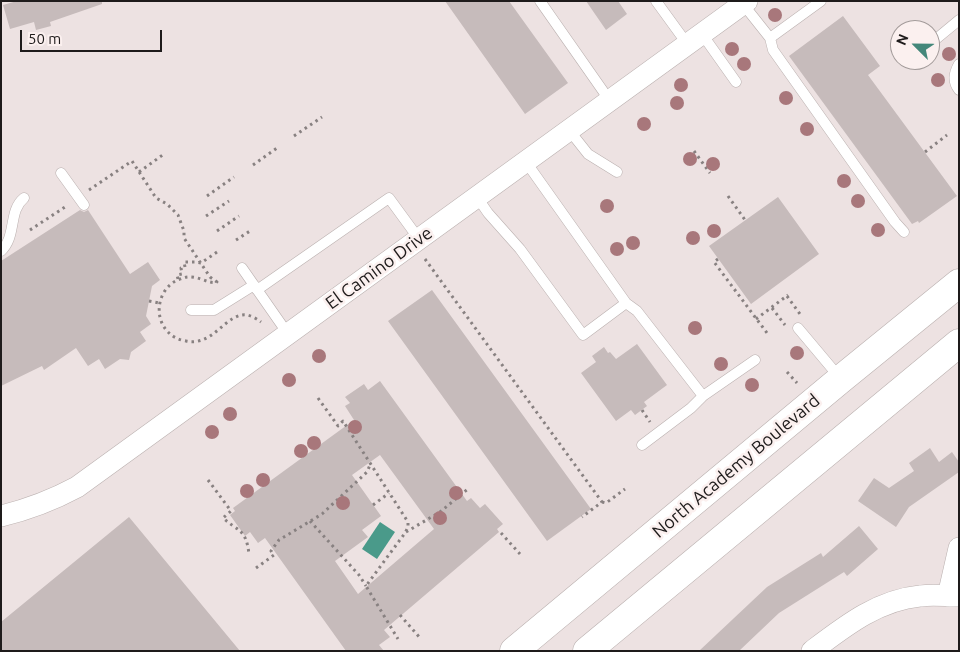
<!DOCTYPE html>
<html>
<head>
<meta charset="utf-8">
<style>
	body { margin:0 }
	#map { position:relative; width:960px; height:652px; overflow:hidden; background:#ede2e2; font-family:Ubuntu,sans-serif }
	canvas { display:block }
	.frame { position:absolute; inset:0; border:2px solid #1e1b1b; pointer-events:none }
	.north { position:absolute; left:890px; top:20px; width:50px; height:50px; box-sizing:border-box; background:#fbf0ef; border:1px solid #a39b9a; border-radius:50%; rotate:293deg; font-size:14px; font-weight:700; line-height:20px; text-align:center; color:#1e1b1b }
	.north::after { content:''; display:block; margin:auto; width:18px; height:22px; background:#44877a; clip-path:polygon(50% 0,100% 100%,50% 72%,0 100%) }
	.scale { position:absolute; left:20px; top:30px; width:142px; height:22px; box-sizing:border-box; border:2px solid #1e1b1b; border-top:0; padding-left:6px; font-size:15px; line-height:18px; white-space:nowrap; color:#1e1b1b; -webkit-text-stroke:4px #fbf0ef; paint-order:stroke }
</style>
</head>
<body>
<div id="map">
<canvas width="960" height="652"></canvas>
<div class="frame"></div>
<div class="north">N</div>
<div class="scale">50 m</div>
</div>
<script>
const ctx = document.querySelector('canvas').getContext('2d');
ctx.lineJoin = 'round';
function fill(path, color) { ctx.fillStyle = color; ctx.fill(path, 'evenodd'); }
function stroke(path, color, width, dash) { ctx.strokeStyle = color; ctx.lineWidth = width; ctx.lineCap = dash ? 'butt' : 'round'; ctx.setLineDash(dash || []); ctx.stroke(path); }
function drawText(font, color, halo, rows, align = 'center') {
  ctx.font = font + ' Ubuntu,sans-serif'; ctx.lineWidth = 5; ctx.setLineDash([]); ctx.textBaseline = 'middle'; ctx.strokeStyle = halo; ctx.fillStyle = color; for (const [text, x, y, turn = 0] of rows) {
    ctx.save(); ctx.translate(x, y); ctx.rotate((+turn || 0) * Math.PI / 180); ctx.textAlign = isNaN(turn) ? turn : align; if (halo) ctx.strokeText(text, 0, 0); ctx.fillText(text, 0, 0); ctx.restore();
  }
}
fill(new Path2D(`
	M380,522L395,532L377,559L362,549Z`), '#4a9a8a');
fill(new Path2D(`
	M17,1H102V4L50,22L51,26L36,30L34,22L10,29L3,5Z
	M445,1H509L568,83L525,114Z
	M586,1H618L627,14L606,30Z
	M843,16L880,66L868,75L957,196L919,223L918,221L912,224L789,56Z
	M778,197L819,254L751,304L709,246Z
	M80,210L84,212L88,210L130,274L148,262L160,280L152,286L146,316L151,324L140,332L146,341L131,352L129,360L120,359L105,369L99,359L88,366L76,348L44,370L42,366L1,386V261Z
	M432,290L591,509L547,541L388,321Z
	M637,344L667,385L644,402L647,406L635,415L631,410L616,421L581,373L596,362L592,356L604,347L608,353L610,352L616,359Z
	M380,381L467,501L471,498L480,508L485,504L503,524L497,529L499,532L384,630L390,637L379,645L384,651H346L265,538L258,543L250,532L245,536L230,515L235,511L233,508L354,420L345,406L350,403L345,397L364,384L368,390ZM380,455L434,529L358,594L335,561L368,537L362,530L381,516L352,475Z
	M930,448L939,462L952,452L959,462V472L909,507L896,527L858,501L874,478L889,488L914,471L909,463Z
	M129,517L240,651H1V622Z
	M859,526L878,549L847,576L844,572L779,613L739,651H699L767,587L821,553L823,557Z`), '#c6bbbb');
const lane = new Path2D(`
	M540,1L610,101
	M656,1L688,45
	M743,4L770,38L773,50L895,222L904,232
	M702,34L736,82
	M770,38L821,1
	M930,44L959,20
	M959,64C954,73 952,81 959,90
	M569,130L588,154L617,172
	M61,173L84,205
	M477,197L488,213L520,249L583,335L626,303L526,162
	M1,251C17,236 8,211 24,198
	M242,268L288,334
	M257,290L389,198L419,239
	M626,303L637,311L703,396
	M191,310H214L254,285
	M798,328L840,378
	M642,445L691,408L703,396L755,360`);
const street = new Path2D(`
	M1,516C30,509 51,501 77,487L747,1
	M948,596L959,548
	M812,651C845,626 878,600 920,596C933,594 946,596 959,596`);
const highway = new Path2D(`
	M514,651L841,379L959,283
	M587,651L959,343`);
stroke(lane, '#bab0af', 11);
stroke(street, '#bab0af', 22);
stroke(highway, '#bab0af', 29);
stroke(new Path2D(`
	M294,136L322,117
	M694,151L710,173
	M925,152L947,135
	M253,165L277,148
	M139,172L164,154
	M89,190L132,161L156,198L167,204L178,215L184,231V238L210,277L217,282C207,285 196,272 180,279C158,287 152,317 169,333C173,337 179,340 186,341C214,347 226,312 247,315C252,316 257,319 261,322
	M207,196L234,177
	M728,196L745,220
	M206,216L229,201
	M30,230L68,205
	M217,231L239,216
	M236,240L250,231
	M425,259L602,502L582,517
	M718,259L714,262L767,333
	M178,279L177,275L182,274L181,268L185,267L184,262H195L201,263L217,252
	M787,296L800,314
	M149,301L159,303
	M772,308L785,325
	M756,319L788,295
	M787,372L797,383
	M318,398L338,426L343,421L408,522V527L405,533L366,586L398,639
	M642,410L650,422
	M208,480L231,511L223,518C239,532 246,529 249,554
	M602,502L606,503L625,489
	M373,505L389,493
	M310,521L359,575L366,586
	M406,532L440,512L469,488
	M501,533L520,554
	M256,568L274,555L271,551L279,540L322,514L367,472L370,465
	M400,615L421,639`), '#888181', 3, [2.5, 4]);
stroke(lane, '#fff', 10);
stroke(street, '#fff', 21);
stroke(highway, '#fff', 28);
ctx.fillStyle = '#a8777b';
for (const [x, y] of [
	[775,15],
	[732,49],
	[949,54],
	[744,64],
	[938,80],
	[681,85],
	[786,98],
	[677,103],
	[644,124],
	[807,129],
	[690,159],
	[713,164],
	[844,181],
	[858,201],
	[607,206],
	[878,230],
	[714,231],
	[693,238],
	[633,243],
	[617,249],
	[695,328],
	[797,353],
	[319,356],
	[721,364],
	[289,380],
	[752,385],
	[230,414],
	[355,427],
	[212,432],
	[314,443],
	[301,451],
	[263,480],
	[247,491],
	[456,493],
	[343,503],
	[440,518]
]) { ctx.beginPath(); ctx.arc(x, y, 7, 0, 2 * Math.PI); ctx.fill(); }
drawText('18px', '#1e1b1b', '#fbf0ef', [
	["El Camino Drive",379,268,-36],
	["North Academy Boulevard",736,466,-40]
]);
</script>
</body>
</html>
